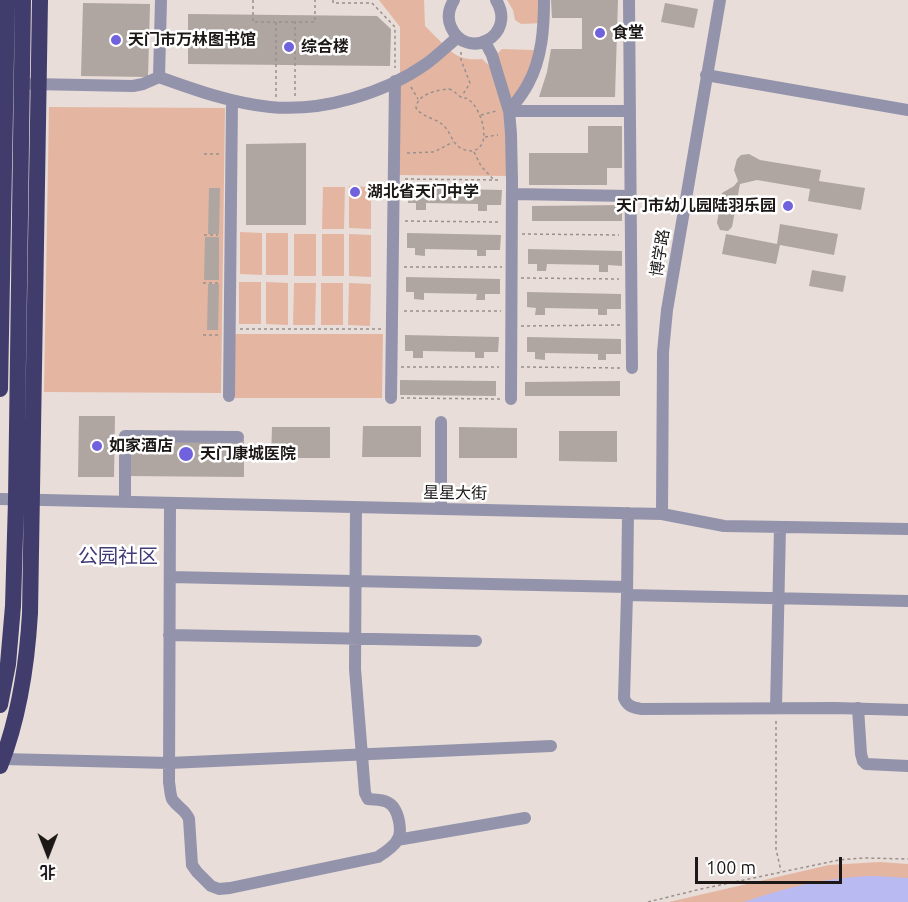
<!DOCTYPE html>
<html>
<head>
<meta charset="utf-8">
<style>
	body { margin:0 }
	#map { position:relative; width:908px; height:902px; overflow:hidden; background:#e8ddd8; font-family:Ubuntu,"Noto Sans SC",sans-serif }
	canvas { display:block }
	.north { position:absolute; left:18px; top:824px; width:60px; height:60px; -webkit-text-stroke:4px #fff; paint-order:stroke; rotate:180deg; font-size:16px; font-weight:700; line-height:24px; text-align:center; color:#1c1817 }
	.north::after { content:''; display:block; margin:auto; width:21px; height:27px; background:#1c1817; clip-path:polygon(50% 0,100% 100%,50% 72%,0 100%) }
	.scale { position:absolute; left:695px; top:857px; width:147px; height:27px; box-sizing:border-box; border:3px solid #1c1817; border-top:0; padding-left:8px; font-size:18px; line-height:21px; white-space:nowrap; color:#1c1817; -webkit-text-stroke:4px #fff; paint-order:stroke }
</style>
</head>
<body>
<div id="map">
<canvas width="908" height="902"></canvas>
<div class="north">北</div>
<div class="scale">100 m</div>
</div>
<script>
const ctx = document.querySelector('canvas').getContext('2d');
ctx.lineJoin = 'round';
function fill(path, color) { ctx.fillStyle = color; ctx.fill(path, 'evenodd'); }
function stroke(path, color, width, dash) { ctx.strokeStyle = color; ctx.lineWidth = width; ctx.lineCap = dash ? 'butt' : 'round'; ctx.setLineDash(dash || []); ctx.stroke(path); }
function drawText(font, color, halo, rows, align = 'center') {
  ctx.font = font + ' Ubuntu,"Noto Sans SC",sans-serif'; ctx.lineWidth = 5; ctx.setLineDash([]); ctx.textBaseline = 'middle'; ctx.strokeStyle = halo; ctx.fillStyle = color; for (const [text, x, y, turn = 0] of rows) {
    ctx.save(); ctx.translate(x, y); ctx.rotate((+turn || 0) * Math.PI / 180); ctx.textAlign = isNaN(turn) ? turn : align; if (halo) ctx.strokeText(text, 0, 0); ctx.fillText(text, 0, 0); ctx.restore();
  }
}
fill(new Path2D(`
	M379,0H424L425,26L444,45L425,59L400,73V27Z
	M507,0H542V23L521,24L515,20L513,10Z
	M502,49L534,50L533,62L514,99H509L496,55Z
	M449,50C461,59 467,60 482,59L491,67L503,110L509,176L398,175L400,84Z
	M49,107L225,108L221,393L44,392Z
	M349,186L371,187V229L349,228Z
	M323,187H345L344,229H322Z
	M240,232L262,233V275L240,274Z
	M266,233H288V275H266Z
	M294,234H316V276H294Z
	M322,234H344V276H322Z
	M349,234L371,235V277L349,276Z
	M239,282H261V324H239Z
	M266,282L288,283V325L266,324Z
	M294,283H316L315,325H293Z
	M321,283H343V325H321Z
	M349,283L371,284L370,326L348,325Z
	M235,334H383L382,398H235Z
	M880,862L908,864V902H669L829,865Z`), '#e4b6a2');
fill(new Path2D(`
	M874,876L908,878V902H744C788,887 827,877 874,876Z`), '#babaf2');
fill(new Path2D(`
	M551,0H618L615,97H539L547,72L551,49H582V18H552Z
	M83,3L150,4L148,77L81,76Z
	M665,3L698,9L694,28L661,22Z
	M188,14L377,16L391,29L390,66L188,64Z
	M588,126H622V168H607V185H529V153H588Z
	M306,143V225H246V144Z
	M749,154L760,160L821,170L819,181L865,188L861,210L808,201L810,189L757,180L740,184L732,227L728,231L720,230L717,223L722,193L734,186L738,181L734,170L737,159L741,155Z
	M209,188H220L219,234H208Z
	M408,188L502,190L501,205H487V211H478V204L426,203V210H416V203H408Z
	M622,205V221H532V206Z
	M780,224L838,234L834,255L780,245L776,264L722,254L726,234L777,244Z
	M407,233L501,235L500,250H486V256H477V250L425,249V256L415,255V248H407Z
	M205,237H219V280H204Z
	M528,249L622,251V266L608,265V272H599V265L547,264L546,271H537V264H528Z
	M812,270L846,276L843,292L809,286Z
	M406,277L500,279V294H485V300H476L477,294L424,293V300L414,299V292H406Z
	M208,284H219L218,330H207Z
	M527,292L621,294V309H607V315H598V309L545,308V315H535L536,308L527,307Z
	M405,335L499,337L498,352H484V358H475V352L423,351V358H413V351H405Z
	M527,337L621,339V354H606V360H598V354L545,353V360L535,359V352H527Z
	M400,380L496,381V396L400,395Z
	M620,381V396H525V382Z
	M79,416H115L114,477H78Z
	M363,426H421V457H362Z
	M272,427H330V458H271Z
	M459,427L517,428V458H459Z
	M559,431H617V462L559,461Z
	M127,438L244,439V477L127,476Z`), '#b0a6a1');
stroke(new Path2D(`
	M253,0V22H275
	M333,0V3H372L395,27V68
	M461,52V60L470,83L462,96
	M411,87L418,99
	M449,89C455,91 456,94 461,97C466,100 464,96 469,100C481,108 494,147 472,151C468,151 463,150 459,147C452,142 450,131 443,125C435,118 422,117 416,108C417,94 437,90 449,89Z
	M295,96V22H315V0
	M276,97V22H295
	M481,115L496,111
	M485,137L498,135
	M474,152L481,166L493,179
	M407,153L434,152L453,142
	M204,154H219
	M405,179L499,180
	M405,221L499,222
	M522,234L619,235
	M204,235H218
	M404,267H502
	M521,278L619,279
	M203,283H220
	M404,311H501
	M521,326L621,325
	M240,329H382
	M203,335H220
	M401,367H499
	M521,367L622,368
	M401,398L501,399
	M776,721V849L781,871
	M648,902L701,889L839,860L864,858L908,859`), '#98908d', 1.5, [3, 3]);
stroke(new Path2D(`
	M454,0C449,8 447,18 451,27C466,62 518,36 496,0
	M629,0L632,368
	M485,42L492,55L509,111L511,134L512,181L511,399
	M706,75L908,110
	M159,77L161,0
	M32,84L133,86L143,84L159,77C195,90 232,103 270,107C322,112 383,94 426,64C437,56 447,46 458,37
	M509,111H630
	M509,111C516,102 523,94 528,84C542,59 544,28 544,0
	M512,194L630,196
	M229,396L232,100
	M391,398L395,81
	M0,499L662,514L724,526L908,529
	M125,502V436L238,437
	M170,503L169,782C170,787 170,794 172,799C177,807 186,810 189,819L192,865L197,872L211,886L219,889L230,888L378,857C384,853 392,848 397,841C403,832 399,807 387,802C381,799 374,800 368,799L365,793L355,669L356,507
	M441,509V422
	M628,513L627,595L624,698C627,706 632,707 641,709L835,708L908,710
	M662,514L663,352L667,310L720,0
	M170,577L627,587
	M627,595L908,601
	M169,635L476,641
	M776,708L780,527
	M858,708L861,754L863,761L866,764L908,766
	M3,759L169,763L551,746
	M397,840L525,818`), '#9393ab', 12);
stroke(new Path2D(`
	M0,389L7,0
	M0,705L8,664L13,606L16,500L23,0
	M0,766C19,718 27,665 30,613L40,0`), '#403d6c', 16);
for (const [x, y, r, color] of [
	[600,33,6,"#7061dc"],
	[116,40,6,"#7061dc"],
	[289,47,6,"#7061dc"],
	[355,192,6,"#7061dc"],
	[788,206,6,"#7061dc"],
	[97,446,6,"#7061dc"],
	[186,454,8,"#7061dc"]
]) { const dot = new Path2D(); dot.arc(x, y, r, 0, 2 * Math.PI); ctx.fillStyle = color; ctx.fill(dot); stroke(dot, '#fff', 2); }
drawText('bold 16px', '#1c1817', '#fff', [
	["食堂",612,33],
	["天门市万林图书馆",128,40],
	["综合楼",301,47],
	["湖北省天门中学",367,192],
	["天门市幼儿园陆羽乐园",776,206,"right"],
	["如家酒店",109,446],
	["天门康城医院",200,454]
], 'left');
drawText('16px', '#1c1817', '#fff', [
	["博学路",660,253,-81],
	["星星大街",455,493,1]
]);
drawText('20px', '#423c79', '#fff', [
	["公园社区",118,556]
]);
</script>
</body>
</html>
